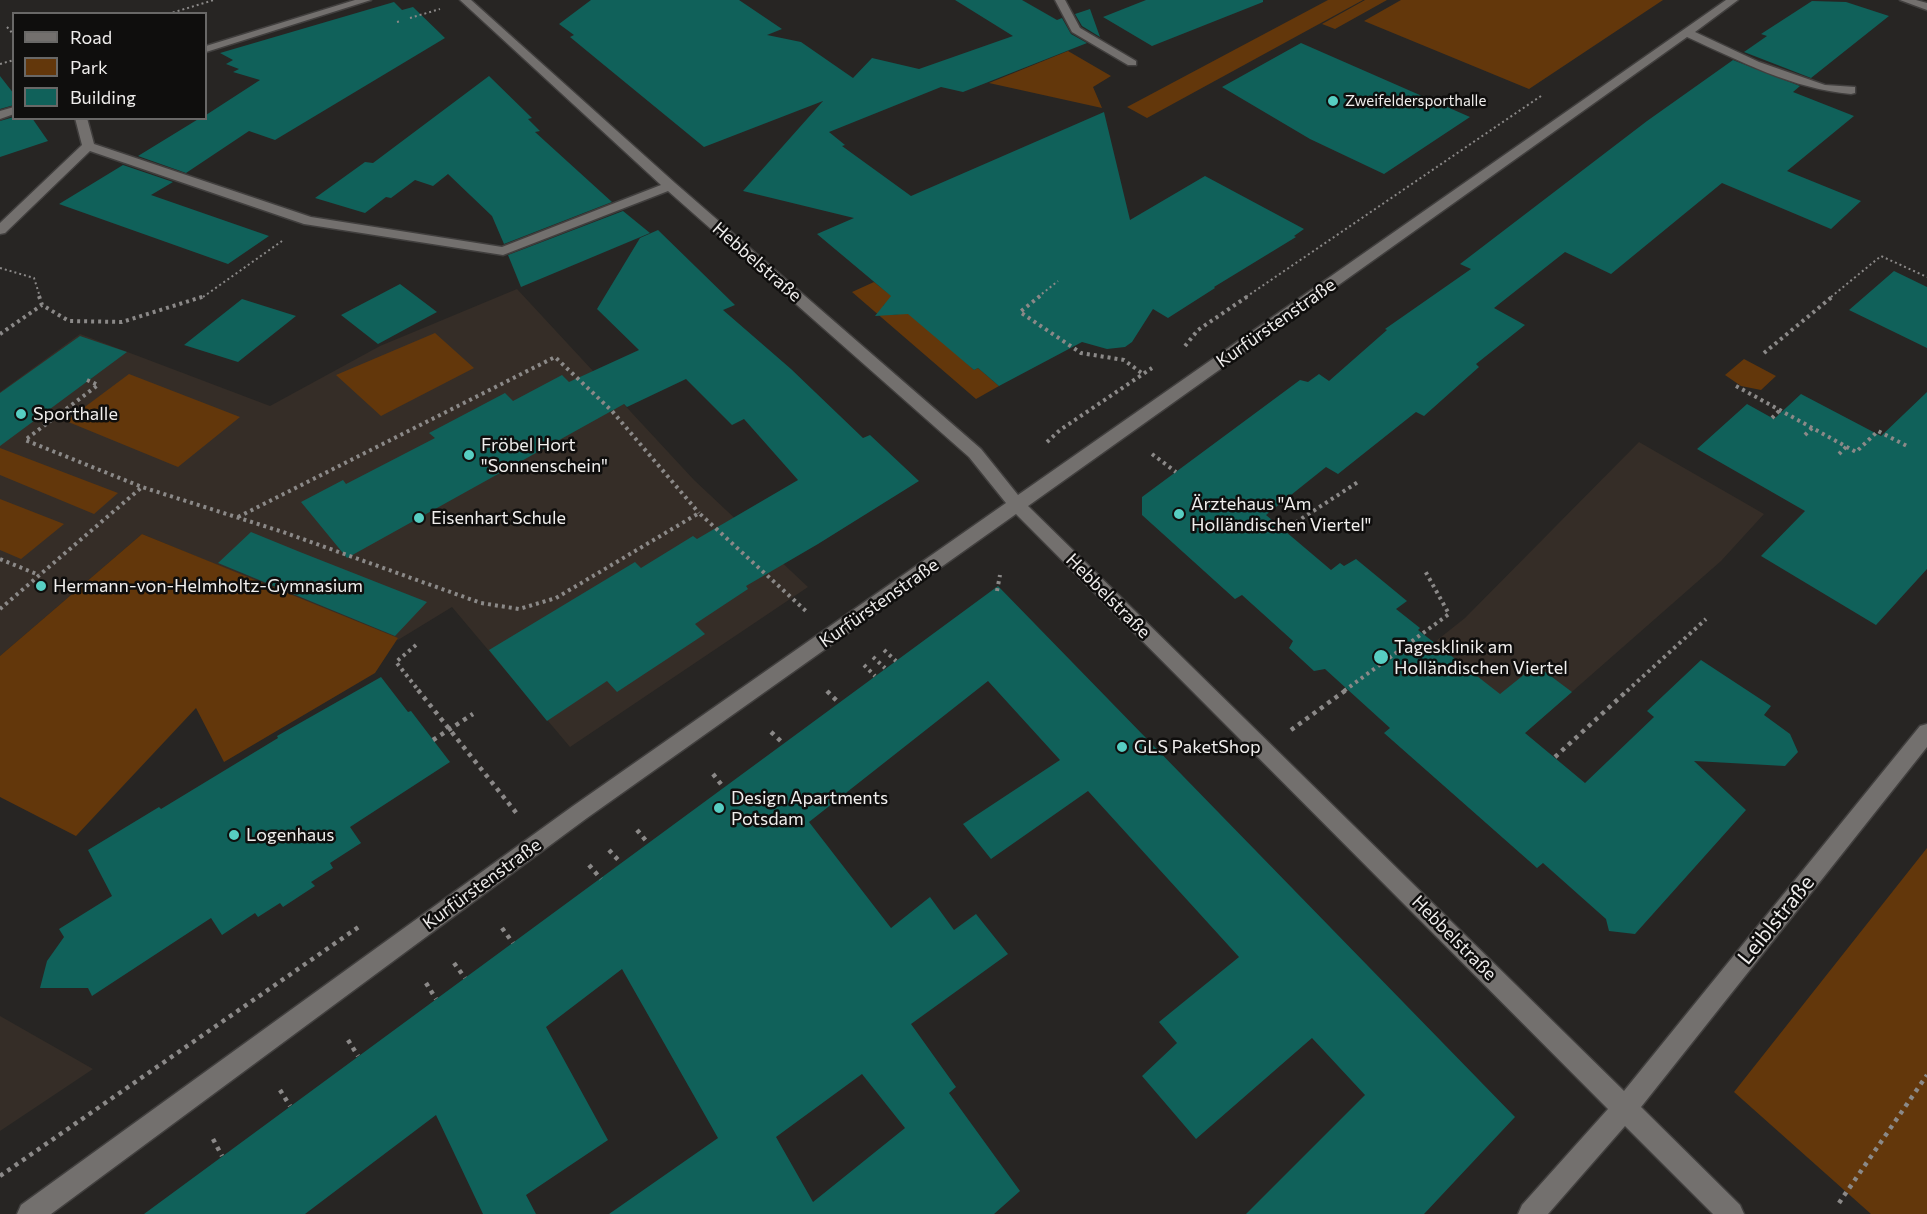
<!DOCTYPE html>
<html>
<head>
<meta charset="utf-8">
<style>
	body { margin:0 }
	#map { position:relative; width:1927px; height:1214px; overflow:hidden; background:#272523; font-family:Commissioner,sans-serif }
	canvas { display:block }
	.legend { position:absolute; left:12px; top:12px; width:195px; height:108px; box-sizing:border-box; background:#0f0e0d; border:2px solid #696867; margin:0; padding:8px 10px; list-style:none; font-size:18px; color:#f0eeed }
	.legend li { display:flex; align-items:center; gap:12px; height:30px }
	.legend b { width:30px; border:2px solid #696867 }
</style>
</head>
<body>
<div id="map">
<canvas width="1927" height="1214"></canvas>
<ul class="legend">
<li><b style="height:8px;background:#73706e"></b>Road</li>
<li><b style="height:16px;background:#63370b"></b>Park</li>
<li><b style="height:16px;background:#10615a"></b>Building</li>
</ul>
</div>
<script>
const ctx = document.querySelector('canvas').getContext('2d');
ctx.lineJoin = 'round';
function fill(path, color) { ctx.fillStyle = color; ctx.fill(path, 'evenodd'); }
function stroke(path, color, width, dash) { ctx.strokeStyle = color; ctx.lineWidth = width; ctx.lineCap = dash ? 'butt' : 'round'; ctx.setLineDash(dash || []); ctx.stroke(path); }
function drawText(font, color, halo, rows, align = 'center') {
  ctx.font = font + ' Commissioner,sans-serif'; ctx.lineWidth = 5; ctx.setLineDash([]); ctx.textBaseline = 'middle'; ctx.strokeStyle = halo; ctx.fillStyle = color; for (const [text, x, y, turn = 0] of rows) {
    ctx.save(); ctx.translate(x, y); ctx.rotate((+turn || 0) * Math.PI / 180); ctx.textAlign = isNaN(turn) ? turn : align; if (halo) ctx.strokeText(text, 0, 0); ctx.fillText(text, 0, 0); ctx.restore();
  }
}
fill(new Path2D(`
	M517,289L694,480L808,587L570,747L452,607L398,640L142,534L0,656V392L80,334L270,406L380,346Z
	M1639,442L1764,514L1721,561L1525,733L1363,699L1465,618Z
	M0,1016L93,1069L0,1131Z`), '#352d27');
fill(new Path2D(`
	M1328,0H1363L1147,118L1127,107Z
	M1365,0H1387L1335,29L1322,24Z
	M1401,0H1663L1529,89L1364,21Z
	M1068,51L1111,76L1093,87L1102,108L989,83Z
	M874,282L893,297L883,306L893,315L912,312L974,370L978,368L999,386L976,399L852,292Z
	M435,333L474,368L381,416L336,375Z
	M1744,359L1776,376L1761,390L1741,386L1725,375Z
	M129,374L240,417L178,467L66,421Z
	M0,448L118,493L94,514L0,475Z
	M0,499L64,524L21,559L0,550Z
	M142,534L398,638L375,673L224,762L196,708L76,836L0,797V656Z
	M1927,848V1214H1871L1734,1092Z`), '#63370b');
fill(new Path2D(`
	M591,0H739L782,29L767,35L801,42L853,78L872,58L919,69L1013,36L955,0H1022L1057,20L1062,18L1071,34L1087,43L963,92L941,87L829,132L845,145L842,146L911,196L1104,112L1130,220L1205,176L1304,229L1294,236L1296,237L1214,287L1215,288L1168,318L1153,309L1132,342L1125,347L1107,349L1082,342L999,386L978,368L974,370L908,314L875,316L891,296L817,234L854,218L743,191L823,101L704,147L604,65L570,37L574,35L559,24Z
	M1146,0H1263V2L1152,46L1103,17Z
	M1812,1L1846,2L1889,16L1811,78L1744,52L1767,36L1761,34Z
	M394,2L402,10L413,7L445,38L275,140L249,131L186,173L138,156L200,118H206V115L260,80L233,72L239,69L226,64L233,60L220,53Z
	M1090,9L1100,37L1082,26L1075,14Z
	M1301,43L1470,117L1384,174L1310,139L1222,87Z
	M1733,60L1800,86L1793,92L1854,116L1787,171L1861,201L1831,229L1722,183L1611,274L1565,252L1494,308L1525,325L1476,364L1479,367L1424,416L1416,412L1338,474L1326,467L1266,515L1331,570L1340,563L1344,566L1356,559L1407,601L1396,609L1420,628L1418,630L1500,694L1536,665L1572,692L1525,733L1585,783L1654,717L1647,711L1701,660L1771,706L1764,715L1790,734L1798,752L1785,766L1694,761L1746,810L1635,934L1609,931L1606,919L1543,863L1537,868L1384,733L1390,728L1325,669L1314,671L1289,648L1293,641L1242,595L1235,599L1142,515V497L1300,380L1308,382L1319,374L1329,381L1387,330L1385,329L1471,269L1460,264L1647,121Z
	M0,76L14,94V105L0,109Z
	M489,76L532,118L528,119L540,131L535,132L612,202L504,244L492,216L448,174L433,186L415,180L391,198L386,197L365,213L315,198L365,162L373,163Z
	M14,117V118H32L48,141L0,157V121Z
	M123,165L173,182L151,195L269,236L228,264L59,204Z
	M623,211L650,233L521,287L508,255Z
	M658,230L735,305L723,310L791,369L863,438L870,435L919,481L818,544L746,586L748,589L695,624L705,634L617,692L607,681L547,721L489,650L635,562L641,568L693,536L697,539L798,480L744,419L732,425L686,379L627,407L624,404L347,558L301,502L343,480L346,484L435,438L429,433L505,393L513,401L562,375L569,382L639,350L597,309L640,238Z
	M1894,271L1927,287V348L1849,310Z
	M400,284L437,312L378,344L341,315Z
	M242,299L296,316L238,362L184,345Z
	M80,336L127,352L0,446V393Z
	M1927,392V569L1876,625L1761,556L1805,511L1697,449L1747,404L1774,419L1801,394L1881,436Z
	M251,532L300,552L427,602L395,636L218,563Z
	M998,586L1515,1117L1424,1214H1246L1365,1095L1312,1038L1196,1139L1142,1076L1177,1043L1159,1022L1239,957L1088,791L991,859L963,824L1060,760L988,681L809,822L891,928L930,897L954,930L976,914L1008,954L911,1024L956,1087L949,1093L1020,1191L994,1214H609L718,1138L622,969L546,1027L608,1140L526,1195L536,1214H483L436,1115L305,1214H144ZM862,1074L905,1128L813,1202L776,1137Z
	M381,677L408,712L411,711L450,762L350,827L361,843L330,863L333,868L311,882L315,886L283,907L280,903L258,917L255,913L222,935L211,918L92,996L88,988H40L47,961L64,937L59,929L112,896L88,850L159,807L161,809L278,738L277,736Z`), '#10615a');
const minor = new Path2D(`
	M355,0H371L206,52V46Z
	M460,0H471L675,183L981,449L1018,495L1726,0H1738L1695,32L1759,62L1825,85L1855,87V93L1851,94C1793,89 1740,61 1687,37L1028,506L1624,1091L1920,726L1927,724V747L1641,1107L1740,1205L1744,1214H1713L1625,1126L1548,1214H1518L1522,1205L1608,1109L1016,514L587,818L51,1214H17L21,1205L573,806L1006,503L969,457L668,191L503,255L304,224L90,151L5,233L0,234V223L82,145L75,118H87L94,144L311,217L502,247L661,185Z
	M1055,0H1065L1080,28L1136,61V65H1128L1072,32Z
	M1900,0H1916L1927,3V10Z
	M14,107V114L0,119V111Z`);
stroke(minor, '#413f3e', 3);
stroke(new Path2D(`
	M168,14L214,0
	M410,18L440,9
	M397,22L401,21
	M7,27L14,35
	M0,64L14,60
	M0,268L34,278L40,297
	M203,297L282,241
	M1038,297L1058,281
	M1246,297L1541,96
	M1831,297L1881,256L1927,277`), '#8b8988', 2, [2, 3]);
stroke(new Path2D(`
	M39,296L42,305L69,321L122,322L205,296
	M1040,296L1020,312L1081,353L1124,360L1143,374
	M0,334L42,305
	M1185,346L1198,330L1248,296
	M1764,353L1833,296
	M87,380L98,385L25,440L142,487L283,532L481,603L519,609L556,598L699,513L807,612
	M1736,386L1856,452L1878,431L1907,446
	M1772,418L1780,410
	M1805,435L1812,428
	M1047,442L1060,430L1152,368
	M1152,454L1176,472
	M1839,454L1847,446
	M238,517L555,357L612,411L699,513
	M1284,530L1358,482
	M0,559L39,575
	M997,591L1000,575
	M0,609L142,487
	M416,645L396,662L419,691
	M884,650L896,661
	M873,657L885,668
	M864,665L875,676
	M1344,691L1449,614L1424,569
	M1627,691L1706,619`), '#8b8988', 4, [3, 4]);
stroke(new Path2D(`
	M418,690L518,815
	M827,691L839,703
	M1291,730L1346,690
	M771,732L784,744
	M433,740L473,714
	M1555,757L1628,690
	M713,774L724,788
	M637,830L648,843
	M609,850L621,863
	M589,865L601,879
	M502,928L513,943
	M454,963L465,978
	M426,983L436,999
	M348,1040L358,1056
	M280,1090L290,1106
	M213,1139L222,1156
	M0,1176L360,926
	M1839,1203L1927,1075`), '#8b8988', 4.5, [4, 5]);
fill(minor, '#73706e');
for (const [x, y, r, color] of [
	[1333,101,6,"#57cec2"],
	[21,414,6,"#57cec2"],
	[469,455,6,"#57cec2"],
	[1179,514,6,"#57cec2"],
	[419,518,6,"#57cec2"],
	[41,586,6,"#57cec2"],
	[1381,657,8,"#57cec2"],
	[1122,747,6,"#57cec2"],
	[719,808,6,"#57cec2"],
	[234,835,6,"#57cec2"]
]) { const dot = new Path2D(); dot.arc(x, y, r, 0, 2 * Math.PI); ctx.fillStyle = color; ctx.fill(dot); stroke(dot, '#0f0e0d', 2); }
drawText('15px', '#f0eeed', '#0f0e0d', [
	["Zweifeldersporthalle",1345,101]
], 'left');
drawText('18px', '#f0eeed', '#0f0e0d', [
	["Hebbelstraße",757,262,41],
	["Kurfürstenstraße",1276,323,-35],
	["Hebbelstraße",1108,596,45],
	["Kurfürstenstraße",879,603,-35],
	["Kurfürstenstraße",482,884,-36],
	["Hebbelstraße",1454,938,45]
]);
drawText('18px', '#f0eeed', '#0f0e0d', [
	["Sporthalle",33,414],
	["Fröbel Hort",481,445],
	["\"Sonnenschein\"",481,466],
	["Ärztehaus \"Am",1191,504],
	["Holländischen Viertel\"",1191,525],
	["Eisenhart Schule",431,518],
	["Hermann-von-Helmholtz-Gymnasium",53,586],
	["Tagesklinik am",1394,647],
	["Holländischen Viertel",1394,668],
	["GLS PaketShop",1134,747],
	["Design Apartments",731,798],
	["Potsdam",731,819],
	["Logenhaus",246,835]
], 'left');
drawText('21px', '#f0eeed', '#0f0e0d', [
	["Leiblstraße",1776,920,-51]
]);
</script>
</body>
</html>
